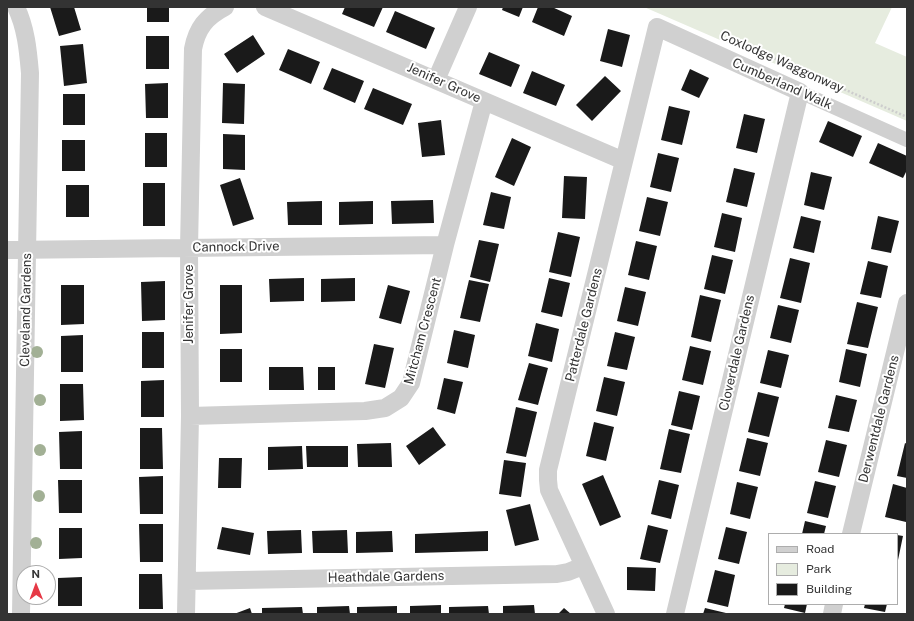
<!DOCTYPE html>
<html>
<head>
<meta charset="utf-8">
<style>
	body { margin:0 }
	#map { position:relative; width:914px; height:621px; overflow:hidden; background:#fff; font-family:"Public Sans",sans-serif }
	canvas { display:block }
	.frame { position:absolute; inset:0; border:8px solid #333; pointer-events:none }
	.legend { position:absolute; left:768px; top:533px; width:130px; height:72px; box-sizing:border-box; background:#fff; border:1px solid #adadad; margin:0; padding:5px 7px; list-style:none; font-size:12px; color:#333 }
	.legend li { display:flex; align-items:center; gap:8px; height:20px }
	.legend b { width:20px; border:1px solid #adadad }
	.north { position:absolute; left:16px; top:565px; width:40px; height:40px; box-sizing:border-box; background:#fff; border:1px solid #adadad; border-radius:50%; rotate:359deg; font-size:11px; font-weight:700; line-height:16px; text-align:center; color:#333 }
	.north::after { content:''; display:block; margin:auto; width:14px; height:18px; background:#e63946; clip-path:polygon(50% 0,100% 100%,50% 72%,0 100%) }
</style>
</head>
<body>
<div id="map">
<canvas width="914" height="621"></canvas>
<div class="frame"></div>
<ul class="legend">
<li><b style="height:5px;background:#d0d0d0"></b>Road</li>
<li><b style="height:11px;background:#e6ecdf"></b>Park</li>
<li><b style="height:11px;background:#1a1a1a"></b>Building</li>
</ul>
<div class="north">N</div>
</div>
<script>
const ctx = document.querySelector('canvas').getContext('2d');
ctx.lineJoin = 'round';
function fill(path, color) { ctx.fillStyle = color; ctx.fill(path, 'evenodd'); }
function stroke(path, color, width, dash) { ctx.strokeStyle = color; ctx.lineWidth = width; ctx.lineCap = dash ? 'butt' : 'round'; ctx.setLineDash(dash || []); ctx.stroke(path); }
function drawText(font, color, halo, rows, align = 'center') {
  ctx.font = font + ' "Public Sans",sans-serif'; ctx.lineWidth = 4; ctx.setLineDash([]); ctx.textBaseline = 'middle'; ctx.strokeStyle = halo; ctx.fillStyle = color; for (const [text, x, y, turn = 0] of rows) {
    ctx.save(); ctx.translate(x, y); ctx.rotate((+turn || 0) * Math.PI / 180); ctx.textAlign = isNaN(turn) ? turn : align; if (halo) ctx.strokeText(text, 0, 0); ctx.fillText(text, 0, 0); ctx.restore();
  }
}
fill(new Path2D(`
	M644,7H892L875,43L907,57V121Z`), '#e6ecdf');
fill(new Path2D(`
	M50,7H74L81,30L59,36Z
	M147,7H169V22H147Z
	M345,7H383L374,27L342,14Z
	M503,7H523L519,17L502,10Z
	M538,7H552L572,16L564,36L532,22Z
	M395,11L435,28L426,49L386,32Z
	M608,29L630,35L622,67L600,61Z
	M253,35L265,54L237,73L224,54Z
	M146,36H169V69H146Z
	M83,44L87,83L64,86L60,46Z
	M288,49L320,62L311,84L279,70Z
	M489,52L520,65L511,87L479,74Z
	M332,68L364,81L355,103L323,89Z
	M690,69L709,78L699,98L681,90Z
	M532,71L565,85L556,106L523,93Z
	M605,76L621,91L592,121L576,105Z
	M168,83V118H146L145,84Z
	M223,83L245,84L244,124L222,123Z
	M373,88L412,104L403,125L364,109Z
	M63,94H85V125H63Z
	M669,106L690,111L682,145L661,140Z
	M744,114L765,119L757,153L736,148Z
	M441,120L445,155L422,157L418,123Z
	M828,121L862,136L853,157L819,142Z
	M145,133H167V167H145Z
	M223,134L245,135V170L223,169Z
	M512,138L531,147L514,186L495,177Z
	M62,140H85V171H62Z
	M878,143L907,156V170L903,178L869,163Z
	M658,153L679,158L671,192L650,187Z
	M734,168L755,173L747,207L726,202Z
	M811,172L832,177L824,210L804,205Z
	M564,176L587,177L585,219L562,218Z
	M240,178L254,219L233,226L220,185Z
	M143,183H165V226H143Z
	M66,185H89V217H66Z
	M491,192L511,197L504,229L483,225Z
	M647,197L668,202L660,236L639,231Z
	M433,200L434,223L392,224L391,201Z
	M322,201V225H288L287,202Z
	M373,201V224L339,225V202Z
	M722,213L742,218L735,252L714,247Z
	M801,216L821,221L814,253L793,248Z
	M878,216L899,221L891,253L871,249Z
	M558,232L580,237L571,277L549,272Z
	M479,240L499,244L490,282L470,277Z
	M636,241L657,246L649,280L628,275Z
	M712,255L733,260L725,294L704,289Z
	M790,258L810,263L801,303L780,298Z
	M868,261L888,266L881,298L860,294Z
	M304,278V301L270,302L269,279Z
	M355,278V301L321,302V279Z
	M549,278L570,283L562,317L541,312Z
	M469,280L489,284L480,322L460,318Z
	M165,281V320L142,321L141,282Z
	M61,285H84V324L61,325Z
	M220,285H242V333L220,334Z
	M388,285L410,291L401,324L379,318Z
	M625,287L646,292L638,326L617,321Z
	M700,295L721,300L711,342L691,337Z
	M857,302L878,307L868,348L847,344Z
	M778,305L799,310L791,343L770,338Z
	M536,323L559,329L552,362L528,356Z
	M454,330L475,335L468,368L447,363Z
	M142,332H164V368H142Z
	M615,332L635,337L627,370L607,366Z
	M83,335V372H61V336Z
	M374,344L394,348L385,388L365,384Z
	M690,346L711,351L703,385L682,380Z
	M220,349H242V382H220Z
	M846,349L867,354L860,387L839,382Z
	M768,350L789,355L781,388L760,383Z
	M529,363L548,368L538,405L518,400Z
	M269,367H303L304,390H269Z
	M318,367H335V390H318Z
	M604,377L625,382L617,416L596,411Z
	M444,378L463,382L455,414L437,409Z
	M164,380V417H141V381Z
	M60,384H83L84,420L60,421Z
	M679,391L700,396L692,430L671,425Z
	M758,392L779,397L769,437L748,432Z
	M836,395L857,400L849,432L828,428Z
	M516,407L537,412L526,457L506,453Z
	M594,422L614,427L606,461L586,456Z
	M433,427L446,445L419,465L406,446Z
	M140,428H162L163,469H140Z
	M669,429L690,434L681,473L660,469Z
	M82,431V469H60L59,432Z
	M747,438L768,443L760,476L739,471Z
	M826,440L847,445L839,477L818,472Z
	M391,443L392,467H358L357,444Z
	M905,443L907,444V478L897,476Z
	M302,446L303,469L268,470V447Z
	M306,446H348V467H307Z
	M219,458H242L241,488H218Z
	M504,460L526,463L521,497L499,494Z
	M603,475L621,517L600,526L582,484Z
	M163,476V514H140L139,477Z
	M58,480H82V513H59Z
	M659,480L679,485L671,519L651,514Z
	M815,481L836,486L828,518L807,513Z
	M737,482L758,487L750,519L730,514Z
	M893,484L907,488L906,522L885,517Z
	M530,504L539,540L515,546L506,510Z
	M805,521L826,526L824,534H802Z
	M139,524H163V562H140Z
	M648,525L668,530L660,563L640,559Z
	M222,527L254,533L250,555L217,549Z
	M726,527L747,532L739,564L718,559Z
	M59,528H82V558L59,559Z
	M301,530L302,553L268,554L267,531Z
	M347,530L348,553H313L312,531Z
	M392,531L393,552L356,553V532Z
	M488,531V551L415,553V534Z
	M897,535L903,536L898,560H897Z
	M627,567L656,568L655,591L627,590Z
	M715,570L735,575L728,607L707,602Z
	M139,574H162L163,609H139Z
	M82,577V606H58V578Z
	M785,604H807L805,613L784,608Z
	M865,604H887L885,612L864,608Z
	M441,605V614H410V606Z
	M534,605L535,614H503V606Z
	M349,606L350,614H317V607Z
	M397,606V614H357V607Z
	M488,606L489,614H449V607Z
	M302,607L303,614H262V608Z
	M250,608L252,614H234Z
	M564,608L571,614H558Z
	M705,608L726,613V614H703Z`), '#1a1a1a');
stroke(new Path2D(`
	M771,57L907,117`), '#cdcdcd', 2.5, [2, 2]);
stroke(new Path2D(`
	M800,92L907,140`), '#d0d0d0', 14);
stroke(new Path2D(`
	M16,7C26,28 28,50 30,73L21,614
	M265,7L624,161
	M436,80L468,7
	M7,250L445,245
	M190,416L365,411L385,408L401,398L411,383L445,245L484,101
	M851,534L907,303
	M187,581L557,574L568,572L583,566
	M186,614L190,416L189,248L193,49C197,28 206,17 225,7
	M606,614L549,490L548,480V470L657,27L800,92L675,614
	M832,614L834,604`), '#d0d0d0', 18);
ctx.fillStyle = '#a2b095';
for (const [x, y] of [
	[37,352],
	[40,400],
	[40,450],
	[39,496],
	[36,543]
]) { ctx.beginPath(); ctx.arc(x, y, 6, 0, 2 * Math.PI); ctx.fill(); }
drawText('13px', '#333', '#fff', [
	["Coxlodge Waggonway",782,62,24],
	["Jenifer Grove",444,83,24],
	["Cumberland Walk",782,84,24],
	["Cannock Drive",236,247,-1],
	["Jenifer Grove",189,304,-90],
	["Cleveland Gardens",26,310,-89],
	["Patterdale Gardens",584,325,-76],
	["Mitcham Crescent",423,331,-75],
	["Cloverdale Gardens",737,353,-77],
	["Derwentdale Gardens",879,419,-76],
	["Heathdale Gardens",386,577,-1]
]);
</script>
</body>
</html>
